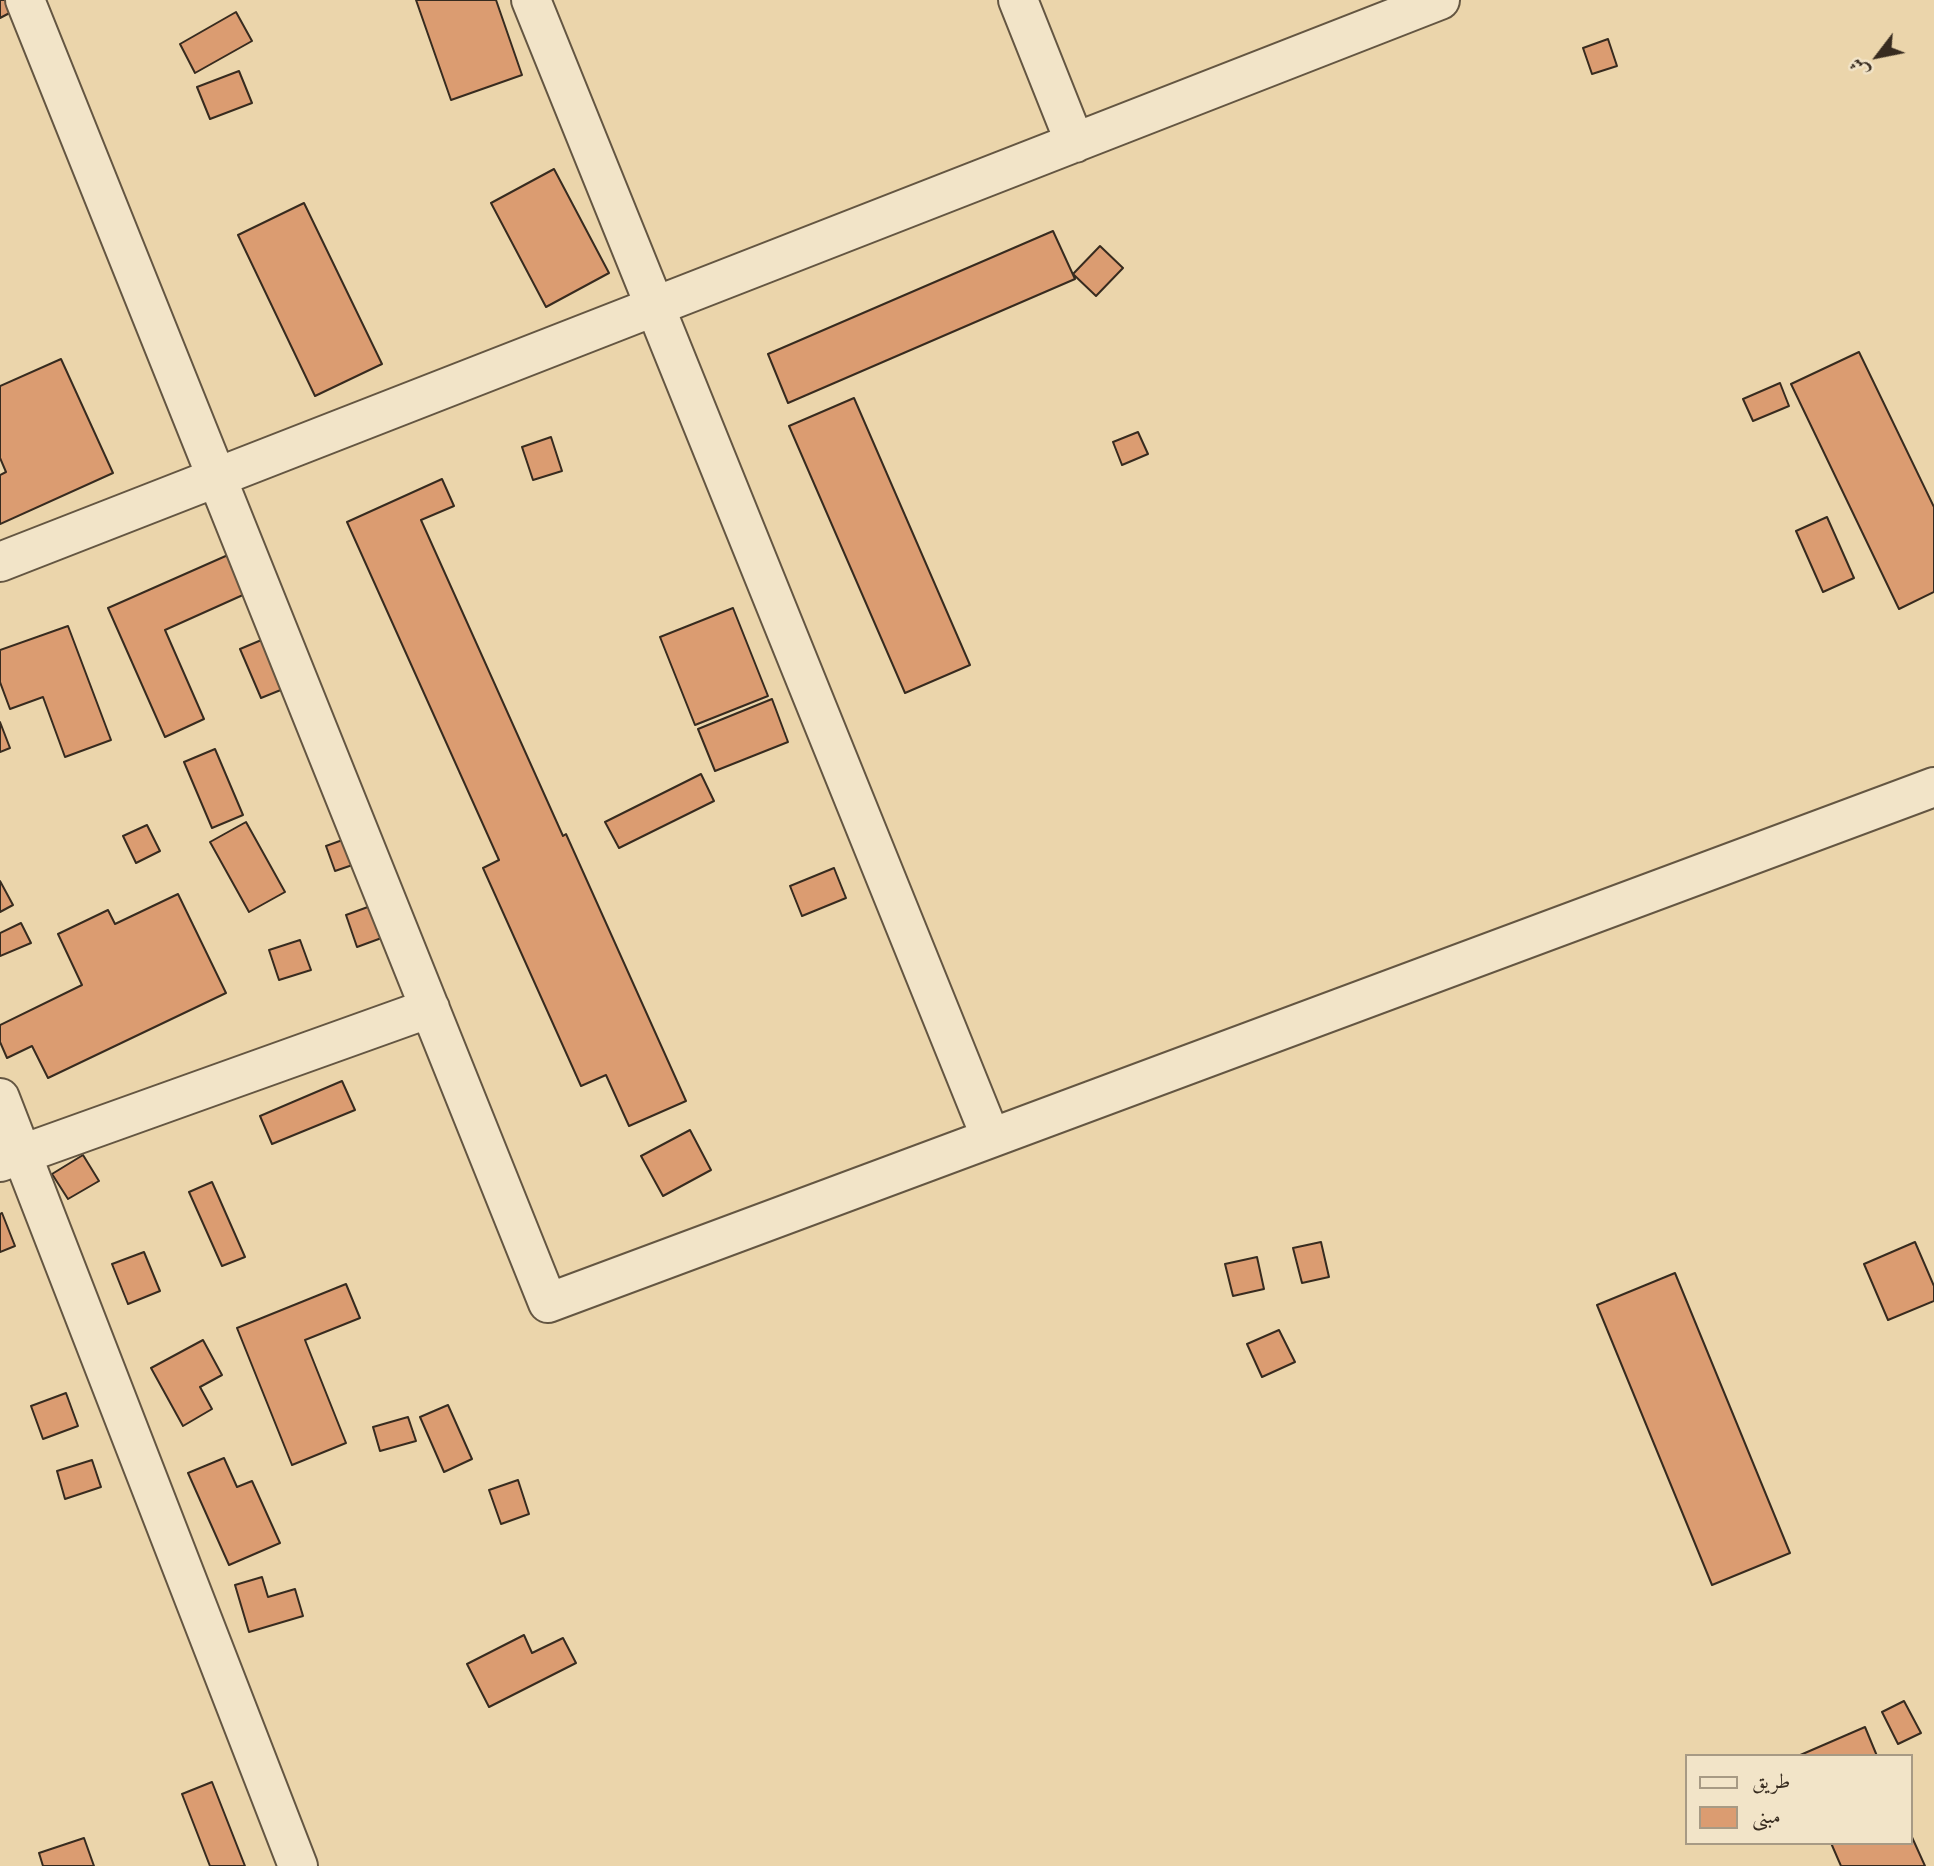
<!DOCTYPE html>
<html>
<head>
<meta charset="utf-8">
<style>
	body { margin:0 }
	#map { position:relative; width:1934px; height:1866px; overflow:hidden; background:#ebd5ab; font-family:Vollkorn,Amiri,serif }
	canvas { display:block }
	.legend { position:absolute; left:1685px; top:1754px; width:228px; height:91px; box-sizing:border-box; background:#f2e4c8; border:2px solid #a79a84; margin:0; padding:9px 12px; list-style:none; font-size:21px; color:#372b1f }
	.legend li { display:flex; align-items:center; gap:14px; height:35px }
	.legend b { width:35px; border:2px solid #a79a84 }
	.north { position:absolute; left:1843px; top:21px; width:70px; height:70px; -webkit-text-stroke:5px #f2e4c8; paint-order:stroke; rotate:238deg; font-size:19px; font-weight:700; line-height:28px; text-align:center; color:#372b1f }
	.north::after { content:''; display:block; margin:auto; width:24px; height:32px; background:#372b1f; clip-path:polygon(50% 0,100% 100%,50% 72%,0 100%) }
</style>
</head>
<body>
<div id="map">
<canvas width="1934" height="1866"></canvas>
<ul class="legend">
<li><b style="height:9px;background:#f2e4c8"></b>طريق</li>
<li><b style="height:19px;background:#db9c71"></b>مبنى</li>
</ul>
<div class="north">ش</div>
</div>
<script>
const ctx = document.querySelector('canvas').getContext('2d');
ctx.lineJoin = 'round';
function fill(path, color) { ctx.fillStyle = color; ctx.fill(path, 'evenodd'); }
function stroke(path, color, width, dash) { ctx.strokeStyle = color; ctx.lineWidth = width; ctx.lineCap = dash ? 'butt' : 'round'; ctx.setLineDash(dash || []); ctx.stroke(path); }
const building = new Path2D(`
	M0,0H20L23,6L0,18Z
	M416,0H496L522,75L451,100Z
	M236,12L252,41L195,73L180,44Z
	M1608,39L1617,66L1592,74L1583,48Z
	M239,71L252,103L210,119L197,87Z
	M554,169L609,273L546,307L491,203Z
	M304,203L382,364L315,396L238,235Z
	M1053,231L1075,279L788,403L768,354Z
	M1100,246L1123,268L1096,296L1073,274Z
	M1859,352L1934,507V592L1899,609L1791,384Z
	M61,359L113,473L0,524V475L6,472L0,458V386Z
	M1780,383L1789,406L1753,421L1743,399Z
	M854,398L970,665L905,693L789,426Z
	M1138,432L1148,454L1122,465L1113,442Z
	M551,437L562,471L533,480L522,447Z
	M442,479L454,506L421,520L563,836L566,834L686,1101L629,1126L606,1075L581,1086L483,868L499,860L347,522Z
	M1827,517L1854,578L1823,592L1796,531Z
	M237,551L254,590L165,630L204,719L165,737L108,608Z
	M733,608L768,696L695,725L660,637Z
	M68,626L111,740L65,757L43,697L10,709L0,682V650Z
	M271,636L293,685L261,698L240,649Z
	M772,699L788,742L715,771L698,729Z
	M0,722L10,748L0,752Z
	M215,749L243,815L212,828L184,762Z
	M701,774L714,801L619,848L605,822Z
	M246,822L285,892L249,912L210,842Z
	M147,825L160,851L136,863L123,836Z
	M359,834L367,860L335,871L326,846Z
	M834,868L846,898L802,916L790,886Z
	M0,881L13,905L0,912Z
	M178,894L226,993L48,1078L32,1046L7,1058L0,1042V1025L82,985L58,934L108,910L115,924Z
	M376,904L387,936L357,947L346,915Z
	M21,923L31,943L0,956V933Z
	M300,940L311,970L279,980L269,950Z
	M342,1081L355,1110L272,1144L260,1116Z
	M690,1130L711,1170L663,1196L641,1156Z
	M83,1155L99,1181L68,1199L52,1174Z
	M212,1182L245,1257L222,1266L189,1192Z
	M2,1213L15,1246L0,1252V1214Z
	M1321,1242L1329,1277L1302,1283L1293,1248Z
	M1915,1242L1934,1286V1301L1888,1320L1864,1264Z
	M144,1252L160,1291L128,1304L112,1264Z
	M1257,1257L1264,1289L1233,1296L1225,1264Z
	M1675,1273L1790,1553L1712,1585L1597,1305Z
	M346,1284L360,1318L305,1340L346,1443L292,1465L237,1328Z
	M1279,1330L1295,1362L1262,1377L1247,1344Z
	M203,1340L222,1375L200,1387L212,1409L183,1426L151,1368Z
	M66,1393L78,1426L43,1439L31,1406Z
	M448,1405L472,1459L444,1472L420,1417Z
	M408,1417L416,1441L380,1451L373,1427Z
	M224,1458L237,1487L252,1481L280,1543L229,1565L188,1473Z
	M92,1460L101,1487L65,1499L57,1471Z
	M518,1480L529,1514L501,1524L489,1490Z
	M262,1577L268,1597L295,1589L303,1616L249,1632L235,1585Z
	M524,1635L532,1653L563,1638L576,1663L489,1707L467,1664Z
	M1904,1701L1921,1733L1898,1744L1882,1712Z
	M1865,1727L1877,1756H1798Z
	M212,1782L245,1866H210L182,1794Z
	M1911,1835L1925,1866H1841L1831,1843H1911Z
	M84,1838L94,1866H43L39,1853Z`);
fill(building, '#db9c71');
stroke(building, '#372b1f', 2);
const minor = new Path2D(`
	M25,0L548,1303L1934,787
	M531,0L991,1138
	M1018,0L1075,143
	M0,562L1440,0
	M0,1098L298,1866
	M0,1162L430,1008`);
stroke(minor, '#645642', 42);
stroke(minor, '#f2e4c8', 38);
</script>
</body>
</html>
